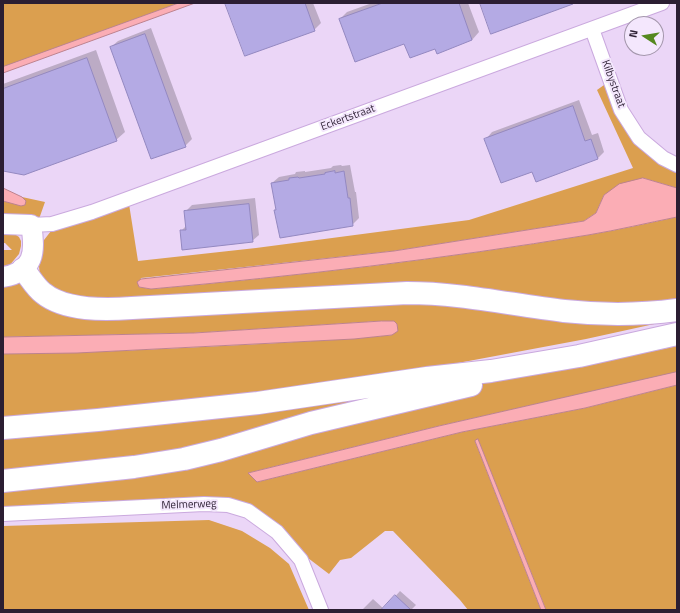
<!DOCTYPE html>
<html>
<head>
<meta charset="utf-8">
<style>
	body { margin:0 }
	#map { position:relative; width:680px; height:613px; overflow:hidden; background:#ebd6f7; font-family:"Titillium Web",sans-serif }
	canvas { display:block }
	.frame { position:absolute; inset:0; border:4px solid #2b1e32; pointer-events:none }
	.north { position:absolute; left:624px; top:16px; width:40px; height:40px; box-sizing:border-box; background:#f4e7fd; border:1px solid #a497ac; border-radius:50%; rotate:282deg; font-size:11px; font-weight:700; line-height:16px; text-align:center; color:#2b1e32 }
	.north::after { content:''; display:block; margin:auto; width:14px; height:18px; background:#55881f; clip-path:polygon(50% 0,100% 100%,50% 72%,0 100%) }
</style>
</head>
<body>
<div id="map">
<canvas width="680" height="613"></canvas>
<div class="frame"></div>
<div class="north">N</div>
</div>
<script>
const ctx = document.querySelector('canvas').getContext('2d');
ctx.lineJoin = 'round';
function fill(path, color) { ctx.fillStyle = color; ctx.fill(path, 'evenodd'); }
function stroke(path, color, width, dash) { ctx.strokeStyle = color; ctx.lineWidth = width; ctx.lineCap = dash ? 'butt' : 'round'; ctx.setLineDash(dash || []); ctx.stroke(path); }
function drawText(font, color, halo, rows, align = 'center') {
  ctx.font = font + ' "Titillium Web",sans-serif'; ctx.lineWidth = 4; ctx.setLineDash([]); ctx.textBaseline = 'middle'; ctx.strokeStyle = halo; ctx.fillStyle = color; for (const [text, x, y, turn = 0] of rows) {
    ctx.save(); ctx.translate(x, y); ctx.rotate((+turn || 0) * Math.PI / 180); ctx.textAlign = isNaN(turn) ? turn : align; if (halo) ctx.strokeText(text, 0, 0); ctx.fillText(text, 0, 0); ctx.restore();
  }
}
fill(new Path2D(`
	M3,3H179L3,67Z
	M604,85C613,108 623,133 642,149C652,158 666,164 677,172V188L643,178L604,195L596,213L584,221L394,251L141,278L139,287L151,289C297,276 443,259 588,235C618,230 647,223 677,217V305L640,308L472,290L140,304L65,300L40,278L39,266L44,240L51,231L61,228L67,227L95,216L129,204L138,261L256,248L469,220L633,168L597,90Z
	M22,197L45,202L39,219H3V201L6,202L26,201Z
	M3,232L13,233L19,237L21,241V246L19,254L9,266L3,269V250H12L5,243H3Z
	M24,282L42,299L428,295L677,319L586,339L378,378L164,406L3,417V354C82,353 161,349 240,345C291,342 342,340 392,335L394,321H382L194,333L3,337V284Z
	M677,346V372L439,426L248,473L257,482L462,432L585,408L677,385V610H546L478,440L475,441L541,610H468L460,600L393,531H385L351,558L340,560L329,574L308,558L261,514L161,500L77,502L3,508V435L568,369Z
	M209,520L242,531L270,548L289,564L309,610H3V526Z`), '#db9f4f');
const water = new Path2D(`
	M179,3H195L3,73V67Z
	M643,178L677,188V217C647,223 618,230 588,235C443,259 297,276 151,289L139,287L137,282L141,279L394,251L584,221L596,213L604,195L619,184Z
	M3,188L22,197L26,201L25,205L21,206L3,201Z
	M382,321H394L397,324L398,331L392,335L354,339L77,353L3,354V337L194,333Z
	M677,372V385L585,408L462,432L257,482L248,473L439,426Z
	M478,439L546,610H541L475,441Z`);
fill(water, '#fbadb5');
stroke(water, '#bd828e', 1);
fill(new Path2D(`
	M229,3H313L321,23L314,30Z
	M372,3H468L479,32L472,40L436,48L405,43L340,19L347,12Z
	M151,28L192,139L185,146L111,47L118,41Z
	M96,50L125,132L116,140L3,170V84Z
	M579,100L592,135L598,133L604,152L598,158L533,170L486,139L492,132Z
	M341,165L342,166L350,165L355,192H356L359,218L352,225L275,211L276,209L272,183L279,177L295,174L296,172L305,171V172L331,168L333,166Z
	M255,198L259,235L252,241L181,231L187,225L185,212L192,205Z
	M400,591L416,605L411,610H362L373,599L384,609Z`), '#0003');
const building = new Path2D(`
	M225,3H305L315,31L245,56Z
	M383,3H459L472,40L437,54L435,49L410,58L404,44L355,62L339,19Z
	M480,3H573V4L491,34Z
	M145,34L186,147L151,159L110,47Z
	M87,58L117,141L24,175L3,171V89Z
	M573,106L585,141L591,139L598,159L536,182L532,172L501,183L484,139Z
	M335,171V173L344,171L348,198H350L353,226L280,238L274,210H276L271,183L289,180V178L298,177L299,178L325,174V173Z
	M249,204L253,242L182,250L180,230H186L184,211Z
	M395,595L411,610H381Z`);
fill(building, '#b4aae4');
stroke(building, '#9388c0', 1);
const street = new Path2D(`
	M592,29L621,110L639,138L663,158L677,165
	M31,225L52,224L92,212L662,3
	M3,514L204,504L228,505L248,511L277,532L301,560L321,610`);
const secondary = new Path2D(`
	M3,224L31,225C36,252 34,272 3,277`);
const highway = new Path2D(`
	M23,269C30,277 35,287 43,293C65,311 105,310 132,308L407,293C461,293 512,305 564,311C602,315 640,315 677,310
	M3,428L98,420L258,403L427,378L491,371L579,356L677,334
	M3,481L134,467L184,459L221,450L311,423L471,385`);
stroke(street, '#caa9de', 16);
stroke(secondary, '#caa9de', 22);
stroke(highway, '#caa9de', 24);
stroke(street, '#fff', 14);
stroke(secondary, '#fff', 20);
stroke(highway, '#fff', 22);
drawText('11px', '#2b1e32', '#f4e7fd', [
	["Kilbystraat",613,84,70],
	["Eckertstraat",348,118,-20],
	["Melmerweg",189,505,-2]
]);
</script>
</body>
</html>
